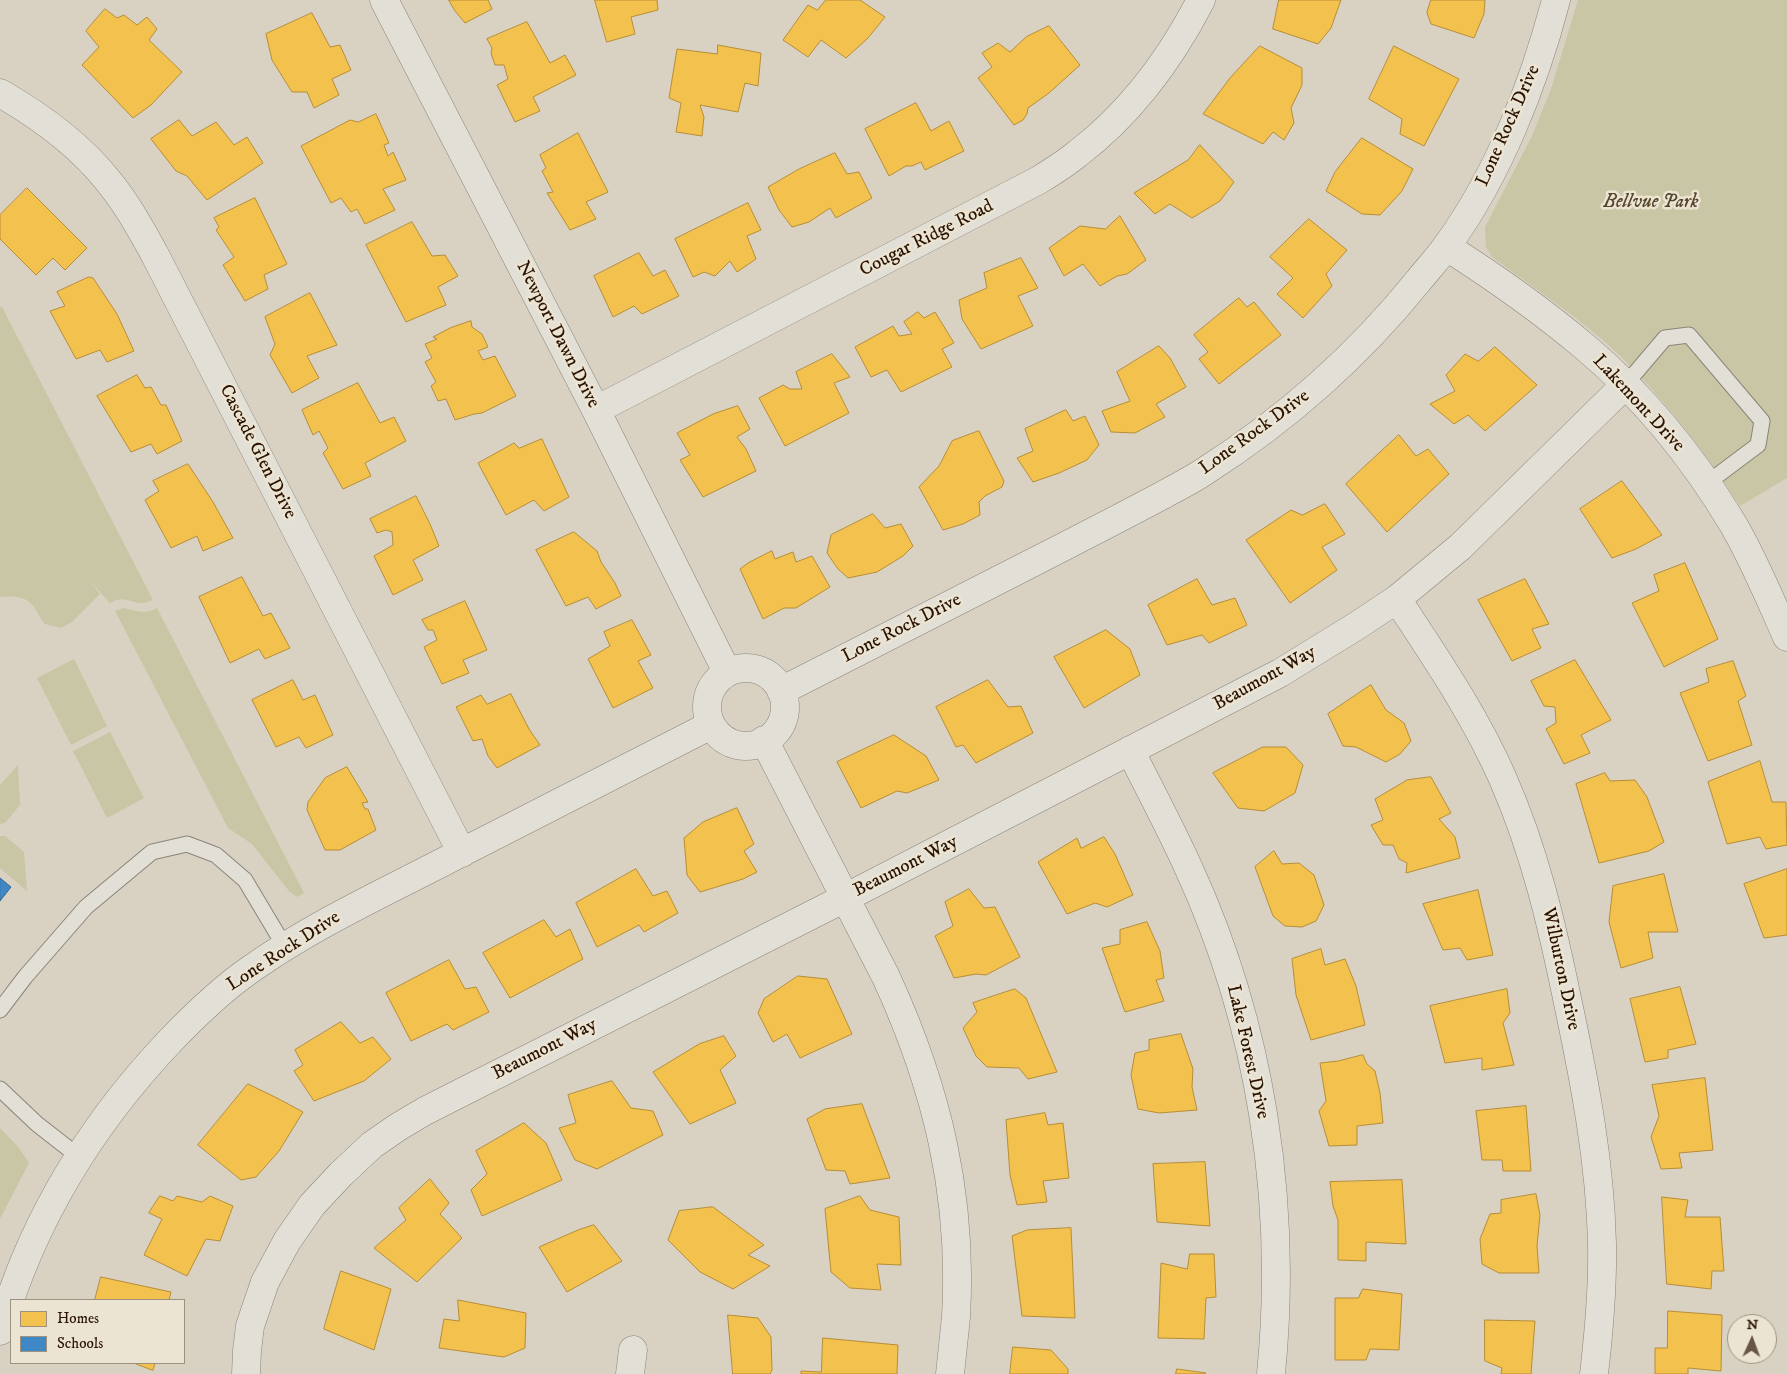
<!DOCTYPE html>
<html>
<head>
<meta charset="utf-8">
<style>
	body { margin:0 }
	#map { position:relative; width:1787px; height:1374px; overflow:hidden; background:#d9d2c3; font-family:"IM FELL DW Pica",serif }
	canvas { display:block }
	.legend { position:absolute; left:10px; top:1299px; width:175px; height:65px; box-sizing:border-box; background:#ece4d3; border:1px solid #9e907f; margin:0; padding:6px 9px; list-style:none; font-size:15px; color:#2a1300 }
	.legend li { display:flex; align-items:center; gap:10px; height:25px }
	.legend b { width:25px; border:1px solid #9e907f }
	.north { position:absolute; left:1727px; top:1314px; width:50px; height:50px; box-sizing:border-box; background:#ece4d3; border:1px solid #9e907f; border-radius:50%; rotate:2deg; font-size:14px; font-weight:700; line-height:20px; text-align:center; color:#2a1300 }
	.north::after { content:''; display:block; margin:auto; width:18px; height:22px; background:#675644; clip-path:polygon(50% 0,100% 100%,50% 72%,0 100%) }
</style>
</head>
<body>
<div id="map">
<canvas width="1787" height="1374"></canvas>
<ul class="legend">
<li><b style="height:14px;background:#f2c14e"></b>Homes</li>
<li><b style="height:14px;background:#3f88c5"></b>Schools</li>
</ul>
<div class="north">N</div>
</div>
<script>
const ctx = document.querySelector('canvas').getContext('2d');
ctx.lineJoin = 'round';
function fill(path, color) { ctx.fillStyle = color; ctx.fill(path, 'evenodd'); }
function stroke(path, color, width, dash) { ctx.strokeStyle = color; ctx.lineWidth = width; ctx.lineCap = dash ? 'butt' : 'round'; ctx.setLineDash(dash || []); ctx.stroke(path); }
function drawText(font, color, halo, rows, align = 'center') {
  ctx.font = font + ' "IM FELL DW Pica",serif'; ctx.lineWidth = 5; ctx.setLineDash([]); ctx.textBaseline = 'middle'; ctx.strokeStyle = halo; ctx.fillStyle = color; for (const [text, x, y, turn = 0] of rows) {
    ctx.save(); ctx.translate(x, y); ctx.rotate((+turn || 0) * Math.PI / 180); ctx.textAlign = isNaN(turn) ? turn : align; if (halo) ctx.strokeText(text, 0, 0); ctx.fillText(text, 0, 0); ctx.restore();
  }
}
fill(new Path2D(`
	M1578,0H1787V478L1740,506C1701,446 1658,390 1605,342C1569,311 1530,285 1492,257L1486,247L1485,227L1532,136L1551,89Z
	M0,307H2L153,600C149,601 145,603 141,603C128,602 124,595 110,603L89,580L100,594L72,622L61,628L45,624C41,620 39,615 36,610C28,596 15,596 0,597Z
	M124,608C137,611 145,615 157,608L304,893L297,897L289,891L252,844L228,828L115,611Z
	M74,659L107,726L71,745L37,678Z
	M110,732L144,798L107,818L73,751Z
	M18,765L20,805L5,823L0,824V785Z
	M0,836H5L24,852L27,891L0,868Z
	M0,1128L19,1148L29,1163L0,1219Z`), '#c8c6a4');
const homes = new Path2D(`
	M449,0H488L492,9L465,23L455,11Z
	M595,0H657L658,10L631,17L635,34L607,42Z
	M826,0H860L885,17L868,38L846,58L821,40L808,57L783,40L808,5L817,10Z
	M1279,0H1341L1331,28L1318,44L1273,29Z
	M1431,0H1485L1484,14L1474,38L1431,24L1427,13Z
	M105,9L117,18L124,15L137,25L147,17L157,29L149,40L182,72L151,105L133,118L82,65L99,47L86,31Z
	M312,13L330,47L340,45L351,70L332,79L339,95L314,108L307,92H292L272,60L266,34Z
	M527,22L550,63L565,55L576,75L533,97L540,111L515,122L497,85L508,79L504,65H495L491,53L492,48L487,39Z
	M1049,26L1080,65L1049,93L1028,108L1027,114L1023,120L1014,125L978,78L992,67L982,53L998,43L1010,52L1026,37Z
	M718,45L761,53L758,86L745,83L738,112L700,105L704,117L702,136L676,132L681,103L669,98L677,49L717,54Z
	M1260,46L1302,68V85L1291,108L1294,123L1284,140L1273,132L1263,144L1203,114L1230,78Z
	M1394,46L1459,79L1424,146L1400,134L1402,119L1369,99Z
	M916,103L931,131L949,121L964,151L925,170L921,162L912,166H906L889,176L865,129Z
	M376,114L389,143L384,145L388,156L393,152L406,180L383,189L395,210L365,224L357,209L351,212L341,198L331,203L301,146L350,120L358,122Z
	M179,120L192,136L216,122L234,145L247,137L263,163L207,200L187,176L176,171L151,139Z
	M578,133L608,192L586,202L596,219L570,230L547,193L553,192L542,171L546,168L540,155Z
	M1362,138L1413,169L1402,191L1380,215L1362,214L1326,191L1335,172Z
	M1200,145L1234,182L1220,201L1192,218L1170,204L1155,214L1134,193L1188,160Z
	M835,153L847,174L859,172L872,198L836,218L830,208L809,222L792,227L779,210L768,187L799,169Z
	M27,188L87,248L65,270L53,258L36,275L0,239V215Z
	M255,198L287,264L264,275L268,289L245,301L223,265L234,257L216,230L219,227L214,218Z
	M748,203L761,230L747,236L756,259L737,272L730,261L715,276L704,272L693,277L675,239Z
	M1120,216L1146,260L1127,274L1117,276L1100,286L1083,264L1064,276L1049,248L1080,226L1105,229Z
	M1309,219L1347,250L1326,274L1332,286L1303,318L1277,294L1293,278L1270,257Z
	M412,222L432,256L445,255L458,276L438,287L446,305L406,322L366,245Z
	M639,253L653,276L665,270L679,296L642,314L634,306L613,317L594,276Z
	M1021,258L1038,288L1018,296L1033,326L981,349L962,319L959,300L987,288L984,273Z
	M89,277L93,278L117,314L134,351L107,362L100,350L76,359L50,311L65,306L57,292Z
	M310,293L337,345L307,356L319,378L292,393L270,355L275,344L265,317Z
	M1239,298L1247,307L1254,302L1281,335L1219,384L1199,359L1208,352L1194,335Z
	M918,312L924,318L935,312L954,343L942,349L952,367L901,392L887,370L871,377L855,347L893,326L899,336L912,334L904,322Z
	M471,321L472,327L482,334L488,347L478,351L483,360L495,356L516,396L482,413L474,414L455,420L446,399L438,401L431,386L436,382L425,362L432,358L425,344L437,339L433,337L450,328Z
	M1159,346L1170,358L1186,387L1156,404L1165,417L1135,433L1111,432L1102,411L1130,401L1117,372Z
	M1495,347L1537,385L1485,431L1468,415L1454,424L1430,404L1455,391L1446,375L1465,354L1478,361Z
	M832,354L850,377L834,383L849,413L785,446L759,398L783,385L790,389H802L796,372Z
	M137,375L145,388L151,387L161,405H166L182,441L157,454L151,444L131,452L97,396Z
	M358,383L380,423L394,417L406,441L365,463L371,476L343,489L323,453L328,448L319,431L313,435L302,410Z
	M738,406L750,429L737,437L746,449L756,471L703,497L680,460L690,455L677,433L713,414Z
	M1066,410L1073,421L1085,416L1099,445L1087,460L1059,473L1033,482L1017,458L1033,451L1025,429Z
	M979,431L1004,481L1002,487L985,496L979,502L980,515L963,524L943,530L919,487L939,466L952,441Z
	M1399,435L1416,456L1428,449L1449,474L1387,532L1346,484Z
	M542,439L569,497L544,511L534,500L506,515L478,463L514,443L519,448Z
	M188,464L213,502L233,538L203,551L197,536L171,548L145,500L159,491L153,481Z
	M1622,481L1662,535L1636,549L1612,558L1580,509Z
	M416,496L430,524L439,546L413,560L423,580L393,595L374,556L393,545L392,532L386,530L377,533L370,519Z
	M1325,504L1345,534L1322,547L1337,570L1290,603L1246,540L1291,510L1302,515Z
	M873,514L885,528L901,524L913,546L903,556L877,572L848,578L838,569L827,553L831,535Z
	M574,532L597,551L601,562L615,583L621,596L596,609L588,597L566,606L536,550Z
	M772,551L775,559L793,552L796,562L812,556L830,587L796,608H784L763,619L740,569L748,563Z
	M1685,563L1718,639L1664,667L1632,603L1659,591L1654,575Z
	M242,577L263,616L271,613L290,648L265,659L259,649L230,663L199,597Z
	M1197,579L1212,605L1235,598L1247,625L1209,643L1202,635L1167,645L1148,605Z
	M1525,579L1549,624L1532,629L1541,648L1512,661L1478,600Z
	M465,601L487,650L463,660L469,673L442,684L424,647L437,640L433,630H428L422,620Z
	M632,620L651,655L638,661L653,688L613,708L588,659L610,646L604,632Z
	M1106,630L1130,649L1140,675L1084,708L1054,657Z
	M1575,660L1611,720L1581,735L1590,753L1564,764L1546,729L1556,723L1555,707L1544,706L1531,681Z
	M1733,661L1746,696L1738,701L1752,745L1708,761L1680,693L1709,682L1706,669Z
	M293,680L303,700L315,695L333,735L306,748L299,737L276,747L252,700Z
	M988,680L1008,707L1021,706L1033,733L976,763L963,745L956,747L936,707Z
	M1371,685L1386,710L1404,723L1411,741L1400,754L1386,762L1356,747L1343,746L1328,714Z
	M511,694L529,729L540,745L497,768L488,756L482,739L473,741L456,707L481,695L487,704Z
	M894,735L926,756L939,780L907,793L897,791L861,808L837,762Z
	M1263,747H1286L1303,765L1295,793L1264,811L1238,808L1213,773Z
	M1760,761L1772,802H1786L1787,845L1766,849L1760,837L1727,844L1708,782Z
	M347,767L368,802L362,803L365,809H368L376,830L340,850H325L307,810L308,802L325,778Z
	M1605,773L1610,781L1635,780L1647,797L1664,842L1649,851L1599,863L1576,784Z
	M1431,777L1451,813L1439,819L1455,837L1460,858L1406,873L1407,863L1399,859L1393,845H1383L1371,825L1383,820L1375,799L1407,780Z
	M737,808L754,844L744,851L757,872L743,879L700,892L687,875L684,838L703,822Z
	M1104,837L1115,854L1133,895L1107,907L1095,903L1067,914L1038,862L1077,838L1081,848Z
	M1274,851L1282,864L1299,863L1314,875L1324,905L1316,921L1302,927L1285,926L1273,916L1255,867Z
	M636,869L653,896L667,891L678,913L644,932L639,925L597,947L576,903Z
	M1787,869V935L1764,938L1744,884Z
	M1664,874L1678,932H1648L1653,958L1621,968L1609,922L1613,886Z
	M969,889L984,908L995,907L1020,957L986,975L976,974L954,978L935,936L953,926L945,902Z
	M1478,890L1493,955L1467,960L1460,948L1443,950L1423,904Z
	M544,920L556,937L570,929L583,959L510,998L483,953Z
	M1147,922L1160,951L1164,978L1156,980L1164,1001L1125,1012L1102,948L1120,944V930Z
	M1321,949L1325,965L1345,959L1356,986L1365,1025L1311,1040L1296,995L1292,959Z
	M449,960L465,989L476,987L489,1012L453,1030L447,1024L411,1041L386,993Z
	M798,976L827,979L852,1034L800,1058L787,1034L773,1042L758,1013L764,999Z
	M1680,987L1696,1044L1668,1050V1058L1645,1062L1630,999Z
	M1015,989L1026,998L1057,1072L1028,1079L1019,1068L987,1067L976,1056L963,1028L977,1012L973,1003Z
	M1507,989L1510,1013L1503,1023L1514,1065L1482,1070V1058L1445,1063L1430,1006Z
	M341,1022L360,1043L373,1037L391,1059L364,1081L314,1101L294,1071L303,1065L295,1050Z
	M1181,1034L1193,1069L1192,1087L1197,1110L1159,1113L1138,1109L1131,1075L1135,1053L1149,1050V1040Z
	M724,1036L736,1056L720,1070L736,1103L690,1124L653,1072L699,1044Z
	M1363,1055L1367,1064L1375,1071L1380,1093L1383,1123L1357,1126V1145L1329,1146L1319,1111L1326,1101L1320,1063L1338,1061Z
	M1705,1078L1713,1150L1679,1153L1682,1168L1661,1169L1651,1137L1659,1116L1652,1085Z
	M612,1081L631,1108L653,1111L663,1135L597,1169L575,1160L559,1128L576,1123L568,1095Z
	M248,1084L277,1098L303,1112L279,1151L256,1177L241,1180L198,1145Z
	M862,1104L890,1178L850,1184L845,1171L826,1170L807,1119L825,1109Z
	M1526,1106L1531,1171H1503L1502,1160H1482L1476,1111Z
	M1045,1113L1048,1125L1063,1123L1069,1178L1043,1181L1047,1202L1017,1205L1010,1175L1006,1120Z
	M524,1123L546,1143L562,1180L482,1216L471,1190L487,1174L476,1151Z
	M1205,1162L1210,1226L1157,1222L1153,1164Z
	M430,1179L449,1203L440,1214L462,1238L417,1282L374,1248L406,1220L399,1208Z
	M1402,1180L1406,1244L1366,1242V1261L1338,1260V1220L1333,1206L1330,1182Z
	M1536,1194L1540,1215L1537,1246L1539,1273H1499L1482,1264L1480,1239L1490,1214L1501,1213V1200Z
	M160,1196L173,1201L177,1196L202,1202L210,1196L233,1206L220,1241L206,1239L187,1276L144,1255L162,1219L149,1213Z
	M860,1196L870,1210L899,1217L901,1265L877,1264L881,1290L850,1288L831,1272L825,1209Z
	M1662,1197L1688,1200L1685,1217H1720L1724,1271H1712L1711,1289L1667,1284Z
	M713,1207L764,1245L748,1255L770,1266L733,1289L700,1272L668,1240L679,1211Z
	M594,1225L622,1261L567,1292L539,1247L578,1230Z
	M1071,1228L1075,1318L1022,1316L1012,1236L1027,1230Z
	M1190,1254H1214L1216,1297L1206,1298L1204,1339L1158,1338L1161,1263L1187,1269Z
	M341,1271L391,1289L374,1350L324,1329Z
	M101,1277L171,1292L169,1300H95Z
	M1363,1289L1402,1294L1399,1350L1370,1349L1366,1360H1335V1298H1358Z
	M458,1300L526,1313L525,1348L504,1357L439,1348L444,1319L459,1321Z
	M1668,1311L1722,1315L1721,1371L1688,1368V1374H1655V1348H1667Z
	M728,1315L758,1318L771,1337L772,1370L770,1374H733Z
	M1485,1320L1535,1321L1531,1374H1501L1502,1368L1485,1361Z
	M823,1338L898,1345L897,1374H801V1371L821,1372Z
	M1013,1347L1051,1350L1068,1369V1374H1010Z
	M134,1363H155L153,1370Z
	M1177,1369L1206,1373L1205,1374H1176Z`);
fill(homes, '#f2c14e');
stroke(homes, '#b68d37', 1);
const schools = new Path2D(`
	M0,878L11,887L0,901Z`);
fill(schools, '#3f88c5');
stroke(schools, '#39658a', 1);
const lane = new Path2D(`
	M1625,385L1665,338L1689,335L1762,421L1758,445L1706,484
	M0,1010L25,977L86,907L152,852L187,844L216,855L245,880L285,947
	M0,1089L37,1124L78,1156`);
const street = new Path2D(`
	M384,0L596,410L727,672
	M0,93C40,116 80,145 109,182C127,204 140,228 154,253L462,853
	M1447,247C1494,277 1541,310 1585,347C1643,396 1694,459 1733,524C1754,560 1770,599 1787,637
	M596,410L1039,180C1052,172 1065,164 1077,154C1131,113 1170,60 1201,0
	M1397,599C1435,657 1475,715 1503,779C1535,852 1552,925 1568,1003C1585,1083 1600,1162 1602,1243C1603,1287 1599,1331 1594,1374
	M707 707a39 39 0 1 1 78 0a39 39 0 1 1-78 0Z
	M781,691C863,649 946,607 1028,565C1073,542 1118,519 1163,495C1177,487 1192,480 1205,471C1288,418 1357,357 1419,280C1428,269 1438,258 1446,247C1498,176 1534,84 1556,0
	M764,740L886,977C937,1088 963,1195 956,1317C954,1336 952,1355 950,1374
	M1130,750C1150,790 1171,829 1189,869C1261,1026 1288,1202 1271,1374
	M0,1331C32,1221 92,1123 171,1040C196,1014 222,989 251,969C312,926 381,894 447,860C535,815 623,770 711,725
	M246,1374L247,1351L250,1326L265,1282L287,1241L312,1205L341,1174L372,1145L398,1127L425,1111L845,898L1280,673L1358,625L1397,599L1460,547L1625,385
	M630,1374L633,1350`);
stroke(lane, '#8b8479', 17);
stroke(street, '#8b8479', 29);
stroke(lane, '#e2dfd7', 15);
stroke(street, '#e2dfd7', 28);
drawText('19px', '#2a1300', '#ece4d3', [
	["Lone Rock Drive",1509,126,-66],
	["Cougar Ridge Road",927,239,-27],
	["Newport Dawn Drive",557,335,63],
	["Lakemont Drive",1638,404,47],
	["Lone Rock Drive",1255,433,-36],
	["Cascade Glen Drive",257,452,63],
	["Lone Rock Drive",902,629,-27],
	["Beaumont Way",1265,679,-29],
	["Beaumont Way",906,867,-27],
	["Lone Rock Drive",284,952,-33],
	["Wilburton Drive",1560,969,78],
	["Beaumont Way",545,1050,-27],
	["Lake Forest Drive",1247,1052,77]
]);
drawText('italic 19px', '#55462a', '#ece4d3', [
	["Bellvue Park",1651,203]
]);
</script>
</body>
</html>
